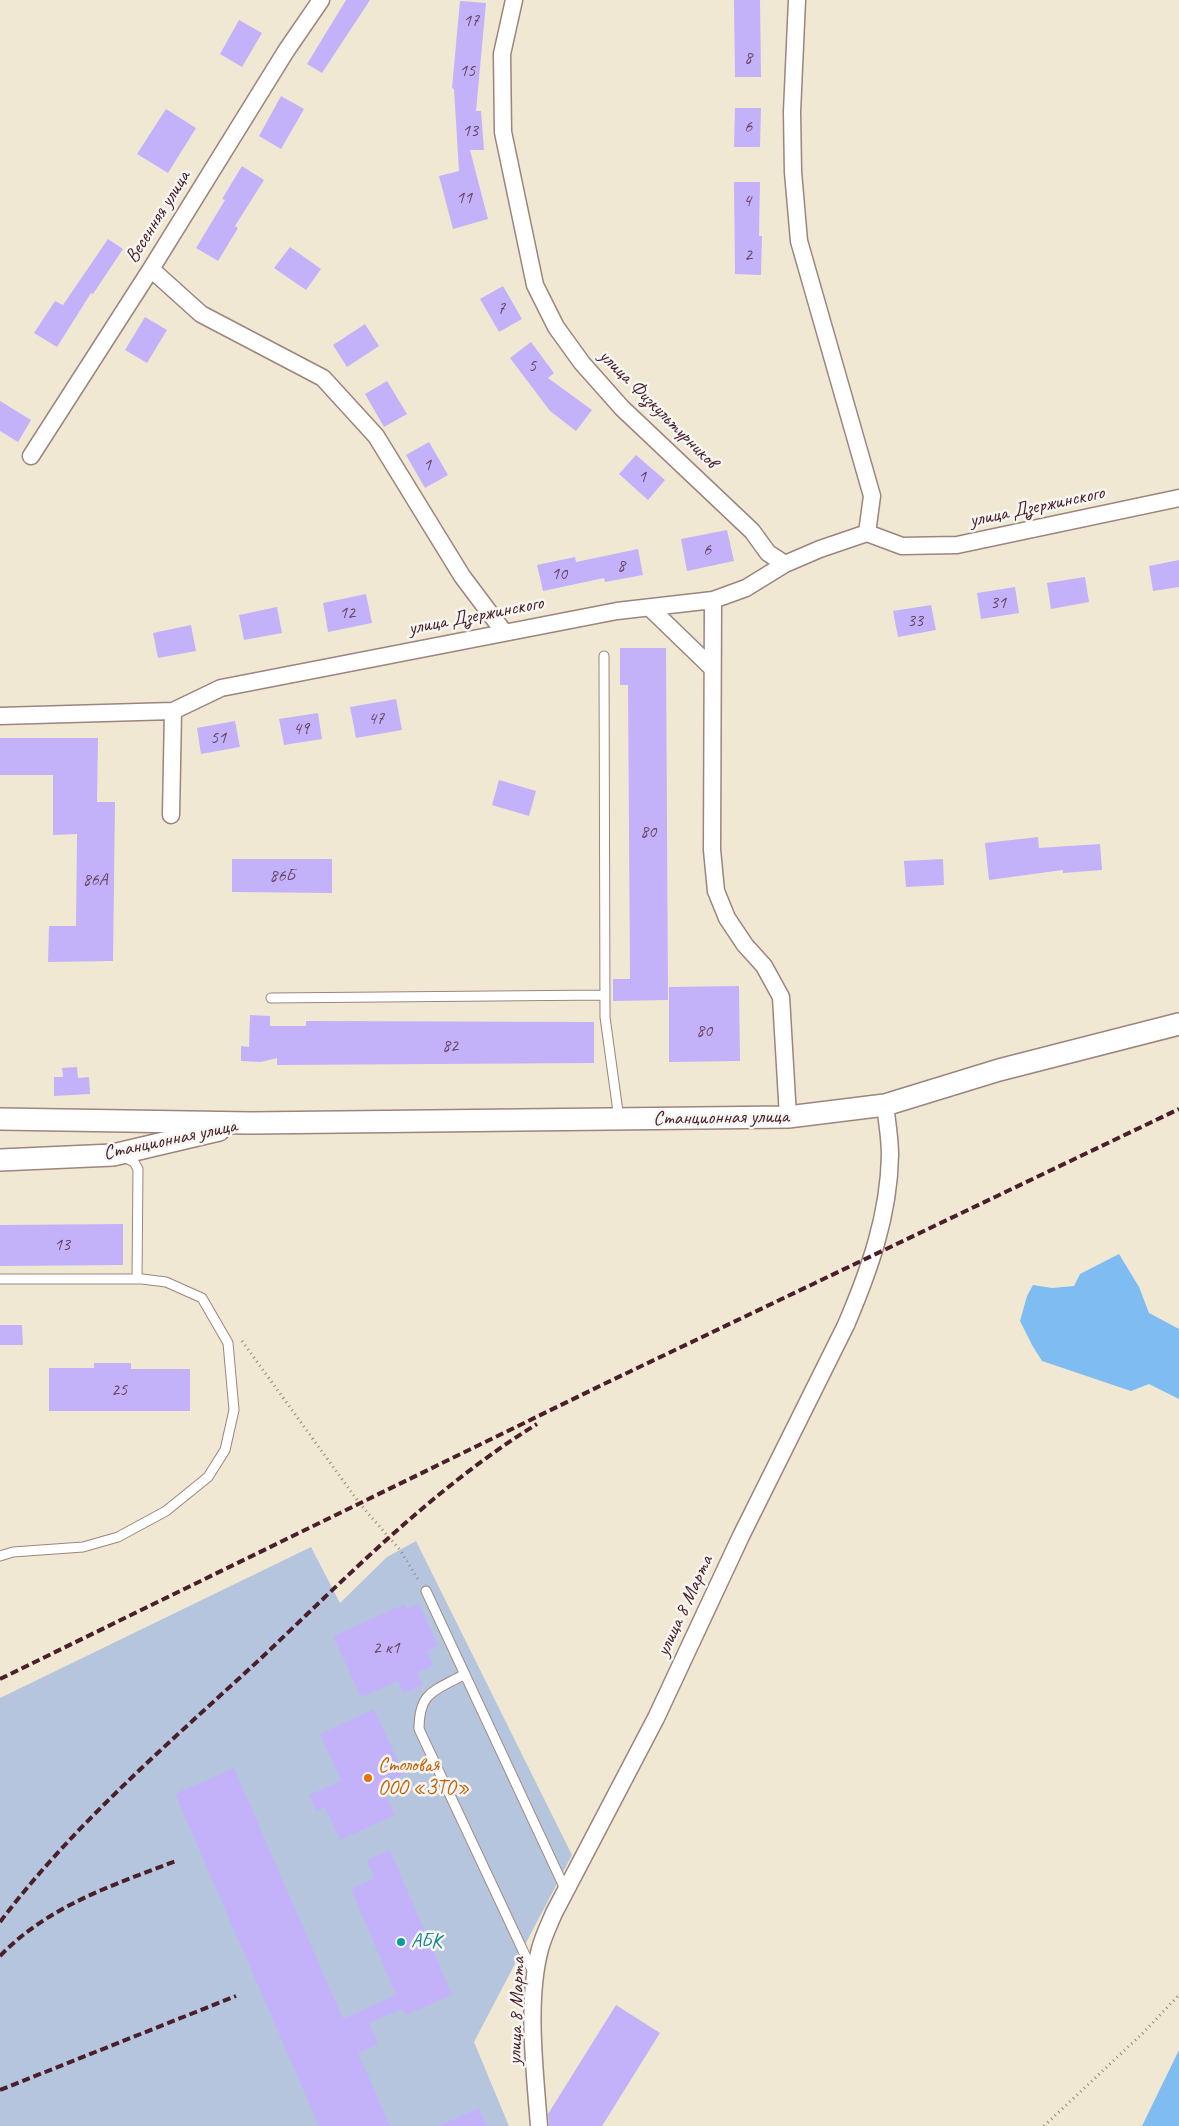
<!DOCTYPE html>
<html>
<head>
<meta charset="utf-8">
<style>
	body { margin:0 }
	canvas { display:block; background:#f0e8d2 }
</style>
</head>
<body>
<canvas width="1179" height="2126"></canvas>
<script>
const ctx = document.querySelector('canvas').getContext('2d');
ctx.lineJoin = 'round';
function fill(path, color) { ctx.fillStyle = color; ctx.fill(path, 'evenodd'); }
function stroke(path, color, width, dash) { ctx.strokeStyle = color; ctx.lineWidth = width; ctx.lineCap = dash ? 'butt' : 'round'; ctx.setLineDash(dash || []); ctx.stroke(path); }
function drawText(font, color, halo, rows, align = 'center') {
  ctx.font = font + ' Caveat,sans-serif'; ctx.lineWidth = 5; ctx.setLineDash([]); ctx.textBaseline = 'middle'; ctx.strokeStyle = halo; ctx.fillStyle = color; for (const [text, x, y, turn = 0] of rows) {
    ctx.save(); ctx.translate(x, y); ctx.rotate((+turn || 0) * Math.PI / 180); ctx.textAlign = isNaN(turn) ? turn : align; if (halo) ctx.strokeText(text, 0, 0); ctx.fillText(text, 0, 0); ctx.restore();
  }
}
fill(new Path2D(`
	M416,1541L572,1855L474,2042L509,2126H0V1698L311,1547L340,1603L387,1557Z`), '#b6c5de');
fill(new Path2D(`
	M1119,1254L1139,1287L1149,1313L1179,1329V1399L1149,1384L1131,1391L1042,1361L1032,1345L1020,1321L1027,1296L1033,1285L1052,1288L1074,1286L1080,1274Z
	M1179,2050V2126H1142Z`), '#7ebcf2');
fill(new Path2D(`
	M346,0H370L322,73L307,64Z
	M734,0H760L761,77H735Z
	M460,1L486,3L476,111H481L484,150H470L488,219L453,229L439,176L459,171L454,89L452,88Z
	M239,20L262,33L242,67L220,54Z
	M281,96L304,109L281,149L259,136Z
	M735,108H761L760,147H734Z
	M166,109L196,128L168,173L137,154Z
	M242,166L264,180L235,226L238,228L218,261L196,248L225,200L222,199Z
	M734,182H760L759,236H762L761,275L735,274Z
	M108,239L123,249L93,294L91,293L57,347L34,333L55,301L63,305Z
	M290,247L321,269L306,290L274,268Z
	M503,286L522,319L499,332L480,299Z
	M145,317L167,330L147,363L125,350Z
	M365,324L379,346L347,367L333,345Z
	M531,342L554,373L548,378L592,410L576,431L550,411L510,358Z
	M387,381L407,414L384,427L365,394Z
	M0,401L31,420L18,442L0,431Z
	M429,442L448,475L425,488L406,455Z
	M636,455L665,480L648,500L619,474Z
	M727,530L734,561L687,571L681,539Z
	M638,549L643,575L605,582L604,578L543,591L537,565L575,557L576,562Z
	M1179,560V587L1153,591L1149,566Z
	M1085,577L1089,602L1051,609L1047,583Z
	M1015,587L1019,613L981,619L977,593Z
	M366,594L372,623L328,632L323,603Z
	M931,605L936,630L898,637L893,611Z
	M277,607L282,633L244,640L239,615Z
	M191,625L196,651L158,658L153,633Z
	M620,648H666L668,1000L613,1001V979H630L628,685H620Z
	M396,699L402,730L356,738L350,707Z
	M318,713L322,739L284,745L279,719Z
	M235,721L240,747L201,754L197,728Z
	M0,738H98L97,802H115L113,961L48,962L49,926H76L77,834L53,835V775H0Z
	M499,780L536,791L529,816L492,805Z
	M1038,837L1039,848L1100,844L1102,870L1063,873V870L989,880L985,843Z
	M232,859H332V893L232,892Z
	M943,859L944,885L906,887L904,861Z
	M739,986L740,1061L669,1062V987Z
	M250,1015L270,1016V1026H306V1021L594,1022V1063L277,1065V1058L261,1062L241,1061V1046L249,1047Z
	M77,1067L78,1078L89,1077L90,1094L54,1096V1077H63L62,1068Z
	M123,1224V1265L0,1266V1225Z
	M0,1325H22L23,1345H0Z
	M94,1363H131V1369H190V1411H49V1368H94Z
	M405,1604L407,1609L419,1604L438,1646L427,1651L434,1665L417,1673L423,1685L404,1693L398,1681L361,1697L333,1636Z
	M374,1709L404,1774L381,1785L395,1815L340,1840L325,1807L316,1811L309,1795L341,1781L320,1734Z
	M234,1768L343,2019L396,1995L351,1889L375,1878L367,1860L390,1850L452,1995L405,2015L402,2009L369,2023L378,2044L358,2053L390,2126H319L175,1794Z
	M616,2005L660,2033L602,2126H549L548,2114Z
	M479,2108L487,2126H438Z`), '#c3b2fa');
const service = new Path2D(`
	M604,656L605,1017L619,1119
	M271,998L605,995
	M124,1157L134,1162L138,1169L137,1279
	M0,1279H142L166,1282L202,1298L228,1343L234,1410L225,1450L208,1477L166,1511L118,1537L83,1547L13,1552L0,1556
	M426,1591L566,1891
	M465,1674C435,1691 419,1691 419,1729L533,1972`);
const minor = new Path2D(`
	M514,0L502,54L503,132L535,285L556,327L582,363L622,408L752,531L768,553L785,564L820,549L867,533
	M797,0L792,112L793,172L799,241L872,496L867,533L902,546L957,545L1179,498
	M151,269L201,314L323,378L376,436L462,576L504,632
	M31,456L151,269L286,51L321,0
	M713,600L712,850L716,891L727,918L745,945L764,966L781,997L788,1117
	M650,608L712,668
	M0,716L173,711L221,688L617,611L713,600L746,588L785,564
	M171,815L173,711
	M539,2126C535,2072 526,2001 540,1949C543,1937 549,1925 554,1913L656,1718L741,1536L846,1325C869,1271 889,1216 890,1155C890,1138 887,1122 885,1105`);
const tertiary = new Path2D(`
	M0,1119L251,1123L788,1117L885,1105L999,1070L1179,1024
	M0,1160L113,1155L219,1130`);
stroke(service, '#9d847e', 11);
stroke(minor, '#9d847e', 19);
stroke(tertiary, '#9d847e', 24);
stroke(new Path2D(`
	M242,1341L360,1504L400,1550L419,1581
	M1044,2126L1144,2032L1179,1995`), '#9d847e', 3, [1, 4]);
stroke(service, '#fff', 9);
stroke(minor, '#fff', 16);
stroke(tertiary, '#fff', 21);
stroke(new Path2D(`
	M0,1679L606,1383L1179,1109
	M0,1922C74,1824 168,1744 258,1661C347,1577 433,1488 537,1424
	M0,1956C48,1906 113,1885 176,1861
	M0,2090L236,1996`), '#4a1f2b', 4, [8, 4]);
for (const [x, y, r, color] of [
	[368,1778,5,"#e8710a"],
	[401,1942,5,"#0f9aa8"]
]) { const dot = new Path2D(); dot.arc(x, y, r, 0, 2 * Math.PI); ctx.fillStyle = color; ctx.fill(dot); stroke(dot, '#f6f6f2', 2); }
drawText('18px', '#68445f', null, [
	["17",471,21],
	["8",748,58],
	["15",467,71],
	["6",748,127],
	["13",470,131],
	["11",464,198],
	["4",747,201],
	["2",748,255],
	["7",501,309],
	["5",532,366],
	["1",427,465],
	["1",642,477],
	["6",707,550],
	["8",621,566],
	["10",559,574],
	["31",998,603],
	["12",347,613],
	["33",915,621],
	["47",376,719],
	["49",301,729],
	["51",218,738],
	["80",648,832],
	["86Б",282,876],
	["86А",95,880],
	["80",704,1031],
	["82",450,1046],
	["13",62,1245],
	["25",119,1390],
	["2 к1",386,1648]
]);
drawText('20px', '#4a1f2b', '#f6f6f2', [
	["Весенняя улица",158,217,-58],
	["улица Физкультурников",658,409,45],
	["улица Дзержинского",1037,507,-12],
	["улица Дзержинского",476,616,-11],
	["Станционная улица",721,1118,-1],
	["Станционная улица",170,1140,-12],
	["улица 8 Марта",685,1606,-65],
	["улица 8 Марта",517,2011,-88]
]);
drawText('20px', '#c56008', '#f6f6f2', [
	["Столовая",378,1766],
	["ООО «ЗТО»",378,1789]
], 'left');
drawText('20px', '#0d838f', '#f6f6f2', [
	["АБК",411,1942]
], 'left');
</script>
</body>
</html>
